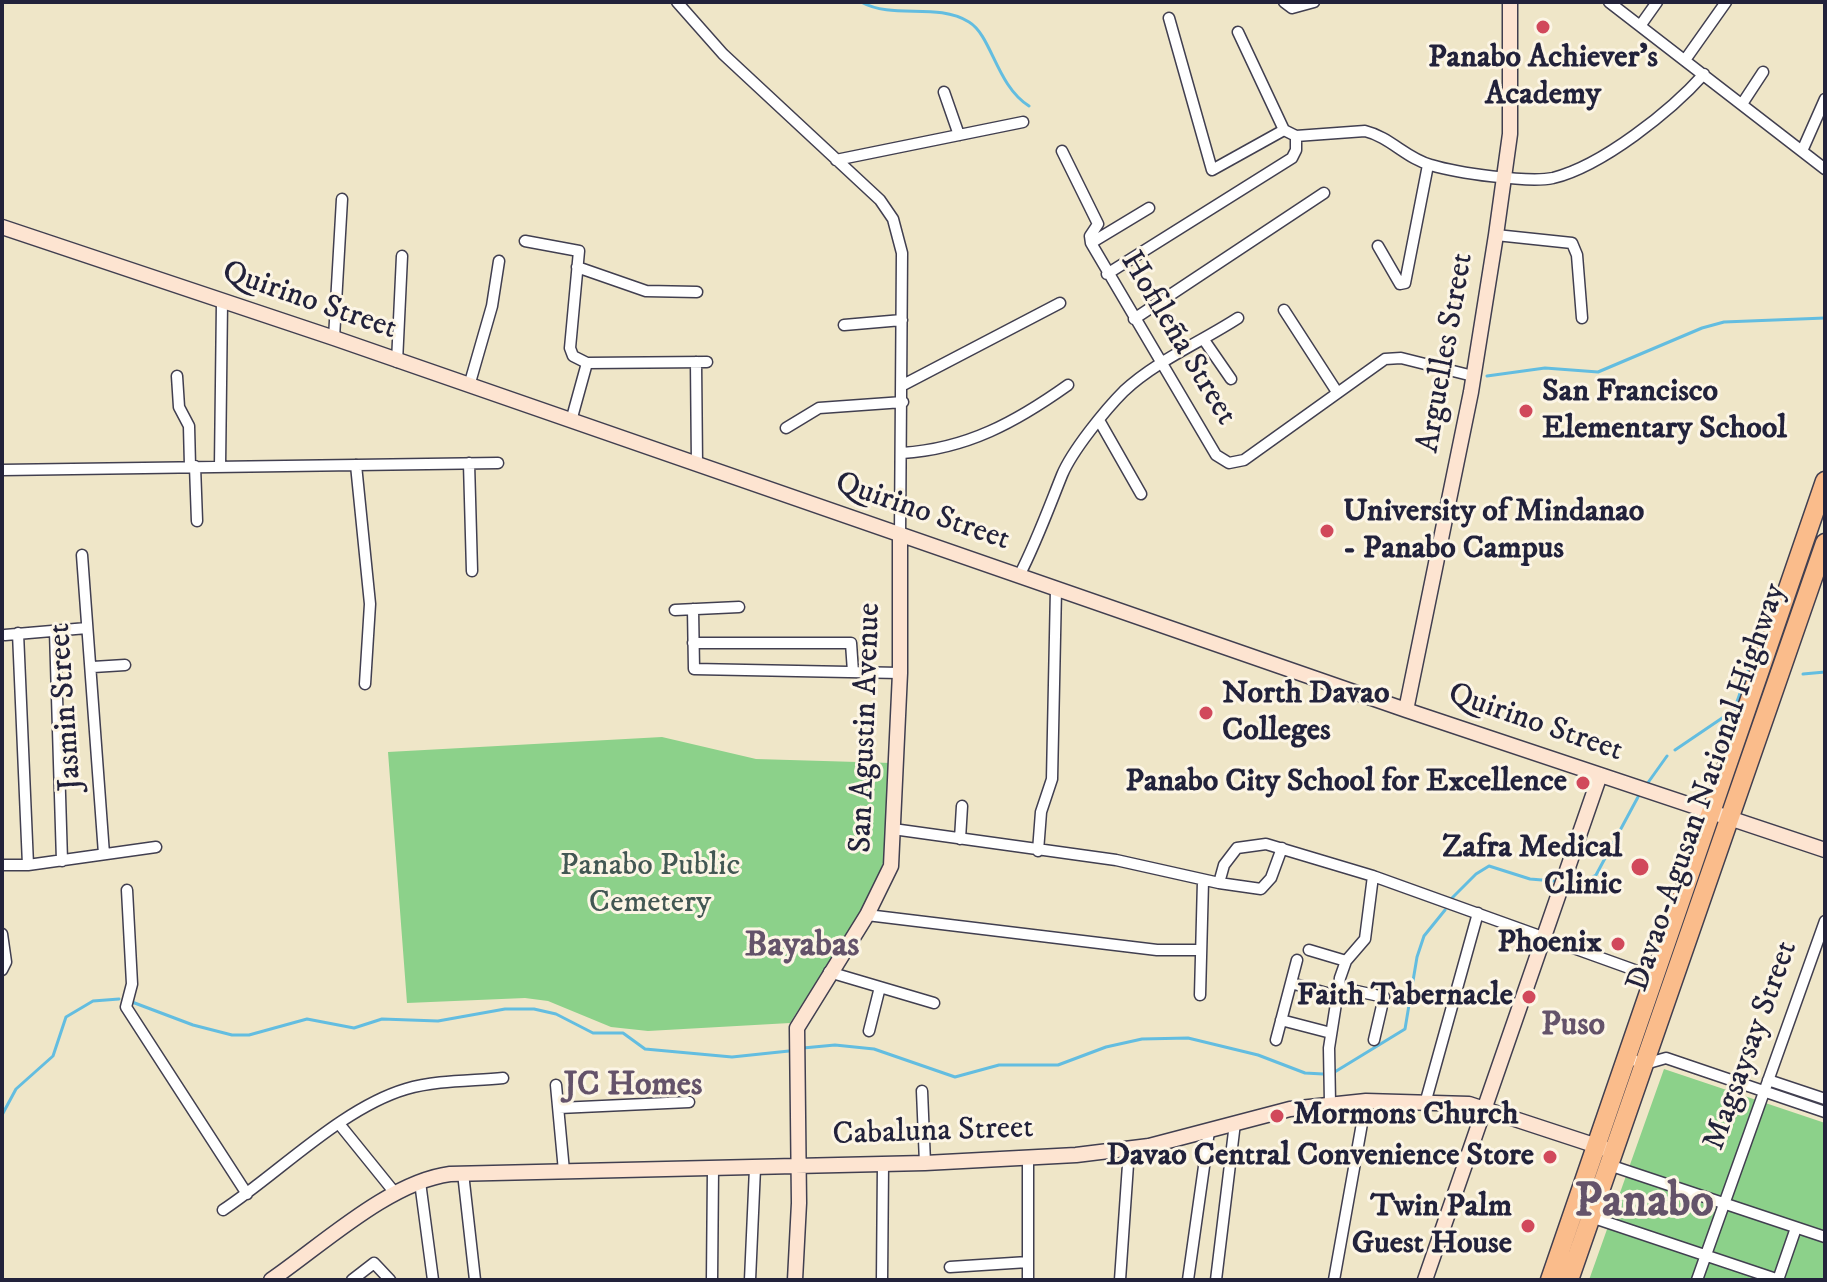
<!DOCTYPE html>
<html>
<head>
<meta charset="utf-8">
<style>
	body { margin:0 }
	#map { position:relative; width:1827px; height:1282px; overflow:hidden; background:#efe6c8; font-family:"IM FELL DW Pica",serif }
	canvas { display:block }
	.frame { position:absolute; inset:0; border:4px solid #22223b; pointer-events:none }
</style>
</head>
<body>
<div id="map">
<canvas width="1827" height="1282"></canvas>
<div class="frame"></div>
</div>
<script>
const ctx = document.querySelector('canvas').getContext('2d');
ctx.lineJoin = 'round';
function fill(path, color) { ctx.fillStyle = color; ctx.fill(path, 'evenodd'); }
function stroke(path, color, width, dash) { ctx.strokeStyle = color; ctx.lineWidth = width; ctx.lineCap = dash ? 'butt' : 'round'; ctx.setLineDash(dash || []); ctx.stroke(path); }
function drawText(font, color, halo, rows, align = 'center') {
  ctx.font = font + ' "IM FELL DW Pica",serif'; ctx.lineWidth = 6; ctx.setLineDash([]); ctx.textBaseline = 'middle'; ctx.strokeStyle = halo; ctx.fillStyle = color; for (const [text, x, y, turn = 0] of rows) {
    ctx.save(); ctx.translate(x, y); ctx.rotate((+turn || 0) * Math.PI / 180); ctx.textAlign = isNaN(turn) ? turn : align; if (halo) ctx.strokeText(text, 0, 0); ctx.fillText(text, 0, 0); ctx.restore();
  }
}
fill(new Path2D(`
	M662,737L756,759L891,763L885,857L872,894L790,1023L648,1031L611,1027L548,1001L525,998L407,1003L388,752Z
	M1664,1069L1825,1123V1280H1589Z`), '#8cd18a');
stroke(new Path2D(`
	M861,2C894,20 936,2 969,22C992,36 996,85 1029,106
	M1487,376L1545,368L1598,372L1702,328L1724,322L1825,318
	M1803,674L1825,672
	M1675,750L1734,710L1753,657
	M1647,784L1667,756
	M1572,880L1589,879L1596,875L1638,797
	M1452,898L1476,874L1489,866L1530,879L1554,881
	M132,1002L193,1025L232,1035H249L307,1019L354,1028L382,1019L438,1021L505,1009H534L556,1014L593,1033H623L645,1049L732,1057L789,1051
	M803,1048L835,1045L874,1049L955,1077L999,1065H1058L1106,1047L1142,1039L1188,1038L1258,1055L1305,1073L1323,1074
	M1333,1073L1405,1029L1417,957L1424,936L1445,910
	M2,1115L16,1089L53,1056L66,1017L93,1001L119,999`), '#63bde0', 3);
const street = new Path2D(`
	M677,2L723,54L880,200L893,219L902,253L900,536
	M1284,2L1292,8L1314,2
	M1609,2L1825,169
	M1169,18L1212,170L1284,130L1296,136L1365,131C1390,137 1407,159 1431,165C1457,173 1528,183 1553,178C1602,166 1671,111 1704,74
	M1640,26L1657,2
	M1238,32L1284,130
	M1685,60L1726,2
	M944,92L959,135
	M1742,104L1763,72
	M1062,151L1098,224L1090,236L1091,243
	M1802,151L1825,99
	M836,160L1023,122
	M1496,235L1572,243L1577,255L1582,318
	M525,241L579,251L570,348L573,356L587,363L707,362
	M1091,243L1216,455L1229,463L1244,460L1385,359L1401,358L1473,376
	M1091,243L1149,208
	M1378,246L1400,284L1405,283L1428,165
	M577,267L646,291L697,292
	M1107,274L1292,158L1296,150V136
	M1284,310L1337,392
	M1134,319L1324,193
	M844,325L902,320
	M334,338L342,199
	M1204,340L1231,379
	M397,362L402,256
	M696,362L697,465
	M177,376L179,407L189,426L190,466
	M903,385L1060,303
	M469,386L492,306L499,261
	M571,421L587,363
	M1100,422L1141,494
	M786,428L819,408L903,402
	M902,453C967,449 1016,422 1068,385
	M469,463L472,571
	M356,465L370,604L365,684
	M195,466L197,521
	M220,466L222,302
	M2,470L498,463
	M82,555L104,854
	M1019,576C1036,543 1048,510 1062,475C1072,451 1105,410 1124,391C1156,361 1201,342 1238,318
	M693,609L694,669L900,673
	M675,610L739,607
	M55,631L62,861
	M18,633L28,865
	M5,635L87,628
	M693,643H851L853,672
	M93,667L125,665
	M893,829L1116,860L1219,883L1224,865L1237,848L1266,844L1373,876L1654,977
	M960,839L962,806
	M1038,851L1041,812L1052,779L1056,589
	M2,865H28L156,847
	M1219,883L1261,889L1271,878L1282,848
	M127,890L132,984L126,1007L247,1194
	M867,915L1157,950H1200
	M2,934L6,962L2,970
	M1309,950L1346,961
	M829,972L934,1003
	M1291,983L1337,996
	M1338,987L1384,997L1374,1040
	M1200,995L1203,881
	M1281,1020L1331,1033
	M869,1031L880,987
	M1276,1040L1297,960
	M1627,1058L1645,1064L1666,1058L1825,1112
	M1768,1080L1825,1099
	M556,1085L564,1171
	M922,1091L925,1163
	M1426,1100L1478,913
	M1330,1103L1329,1048L1340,978L1346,961L1365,939L1373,876
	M559,1108L689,1102
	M340,1125L395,1193
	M1609,1165L1825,1237
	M463,1173L475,1280
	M420,1182L433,1280
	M223,1210C279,1173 342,1108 406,1089C437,1080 471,1081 503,1078
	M1591,1217L1779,1280
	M950,1267L1028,1262
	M352,1280L374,1263L390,1280
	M712,1280L713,1169
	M750,1280L755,1168
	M882,1280L883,1164
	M1028,1280V1158
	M1120,1280L1129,1150
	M1188,1280L1209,1131
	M1216,1280L1235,1123
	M1334,1280L1366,1101
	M1697,1280L1825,921
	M1778,1280L1796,1228`);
const secondary = new Path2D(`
	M2,227L334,338L1406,710L1825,850
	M1406,710L1471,392L1496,235L1510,134V2
	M271,1280C322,1245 389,1182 450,1174L925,1163L1076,1155L1149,1146L1290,1109L1366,1101L1469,1104L1606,1149
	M795,1280L799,1203L797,1028L867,915L891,866L900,673V536
	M1425,1280L1600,775`);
const highway = new Path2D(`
	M1550,1280L1825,481
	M1569,1280L1825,543`);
stroke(street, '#413f50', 13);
stroke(secondary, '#413f50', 17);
stroke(highway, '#413f50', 21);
stroke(street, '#fff', 10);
stroke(secondary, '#fde4d1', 14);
stroke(highway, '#fabc8b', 18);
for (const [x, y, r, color] of [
	[1543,27,8,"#d1495b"],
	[1526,411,8,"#d1495b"],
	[1327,531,8,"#d1495b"],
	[1206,713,8,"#d1495b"],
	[1583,783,8,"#d1495b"],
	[1640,867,10,"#d1495b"],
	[1618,944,8,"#d1495b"],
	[1529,997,8,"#d1495b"],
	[1277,1116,8,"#d1495b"],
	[1550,1157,8,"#d1495b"],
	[1528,1226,8,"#d1495b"]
]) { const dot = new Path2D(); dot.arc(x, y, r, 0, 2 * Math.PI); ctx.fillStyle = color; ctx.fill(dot); stroke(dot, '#fcf5e5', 3); }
drawText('bold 32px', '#22223b', '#fcf5e5', [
	["Panabo Achiever's",1543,59,"center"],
	["Academy",1543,96,"center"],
	["San Francisco",1542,393,"left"],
	["Elementary School",1542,430,"left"],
	["University of Mindanao",1343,513,"left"],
	["- Panabo Campus",1343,550,"left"],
	["North Davao",1222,695,"left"],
	["Colleges",1222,732,"left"],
	["Panabo City School for Excellence",1567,783],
	["Zafra Medical",1622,849],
	["Clinic",1622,886],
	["Phoenix",1602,944],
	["Faith Tabernacle",1513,997],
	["Mormons Church",1293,1116,"left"],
	["Davao Central Convenience Store",1534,1157],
	["Twin Palm",1512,1208],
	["Guest House",1512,1245]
], 'right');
drawText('32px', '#22223b', '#fcf5e5', [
	["Quirino Street",309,302,19],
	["Hofileña Street",1177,339,59],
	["Arguelles Street",1447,353,-80],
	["Quirino Street",922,513,19],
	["Jasmin Street",67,707,-94],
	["Quirino Street",1535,724,19],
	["San Agustin Avenue",867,728,-88],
	["Davao-Agusan National Highway",1708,788,-71],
	["Magsaysay Street",1752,1046,-70],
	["Cabaluna Street",933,1133,-2]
]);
drawText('32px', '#425753', '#fcf5e5', [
	["Panabo Public",650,867],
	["Cemetery",650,904]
]);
drawText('bold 34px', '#64536a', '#fcf5e5', [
	["Puso",1573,1027],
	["JC Homes",633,1087]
]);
drawText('bold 36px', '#64536a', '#fcf5e5', [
	["Bayabas",802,948]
]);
drawText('bold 48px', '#64536a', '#fcf5e5', [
	["Panabo",1644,1205]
]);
</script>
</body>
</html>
